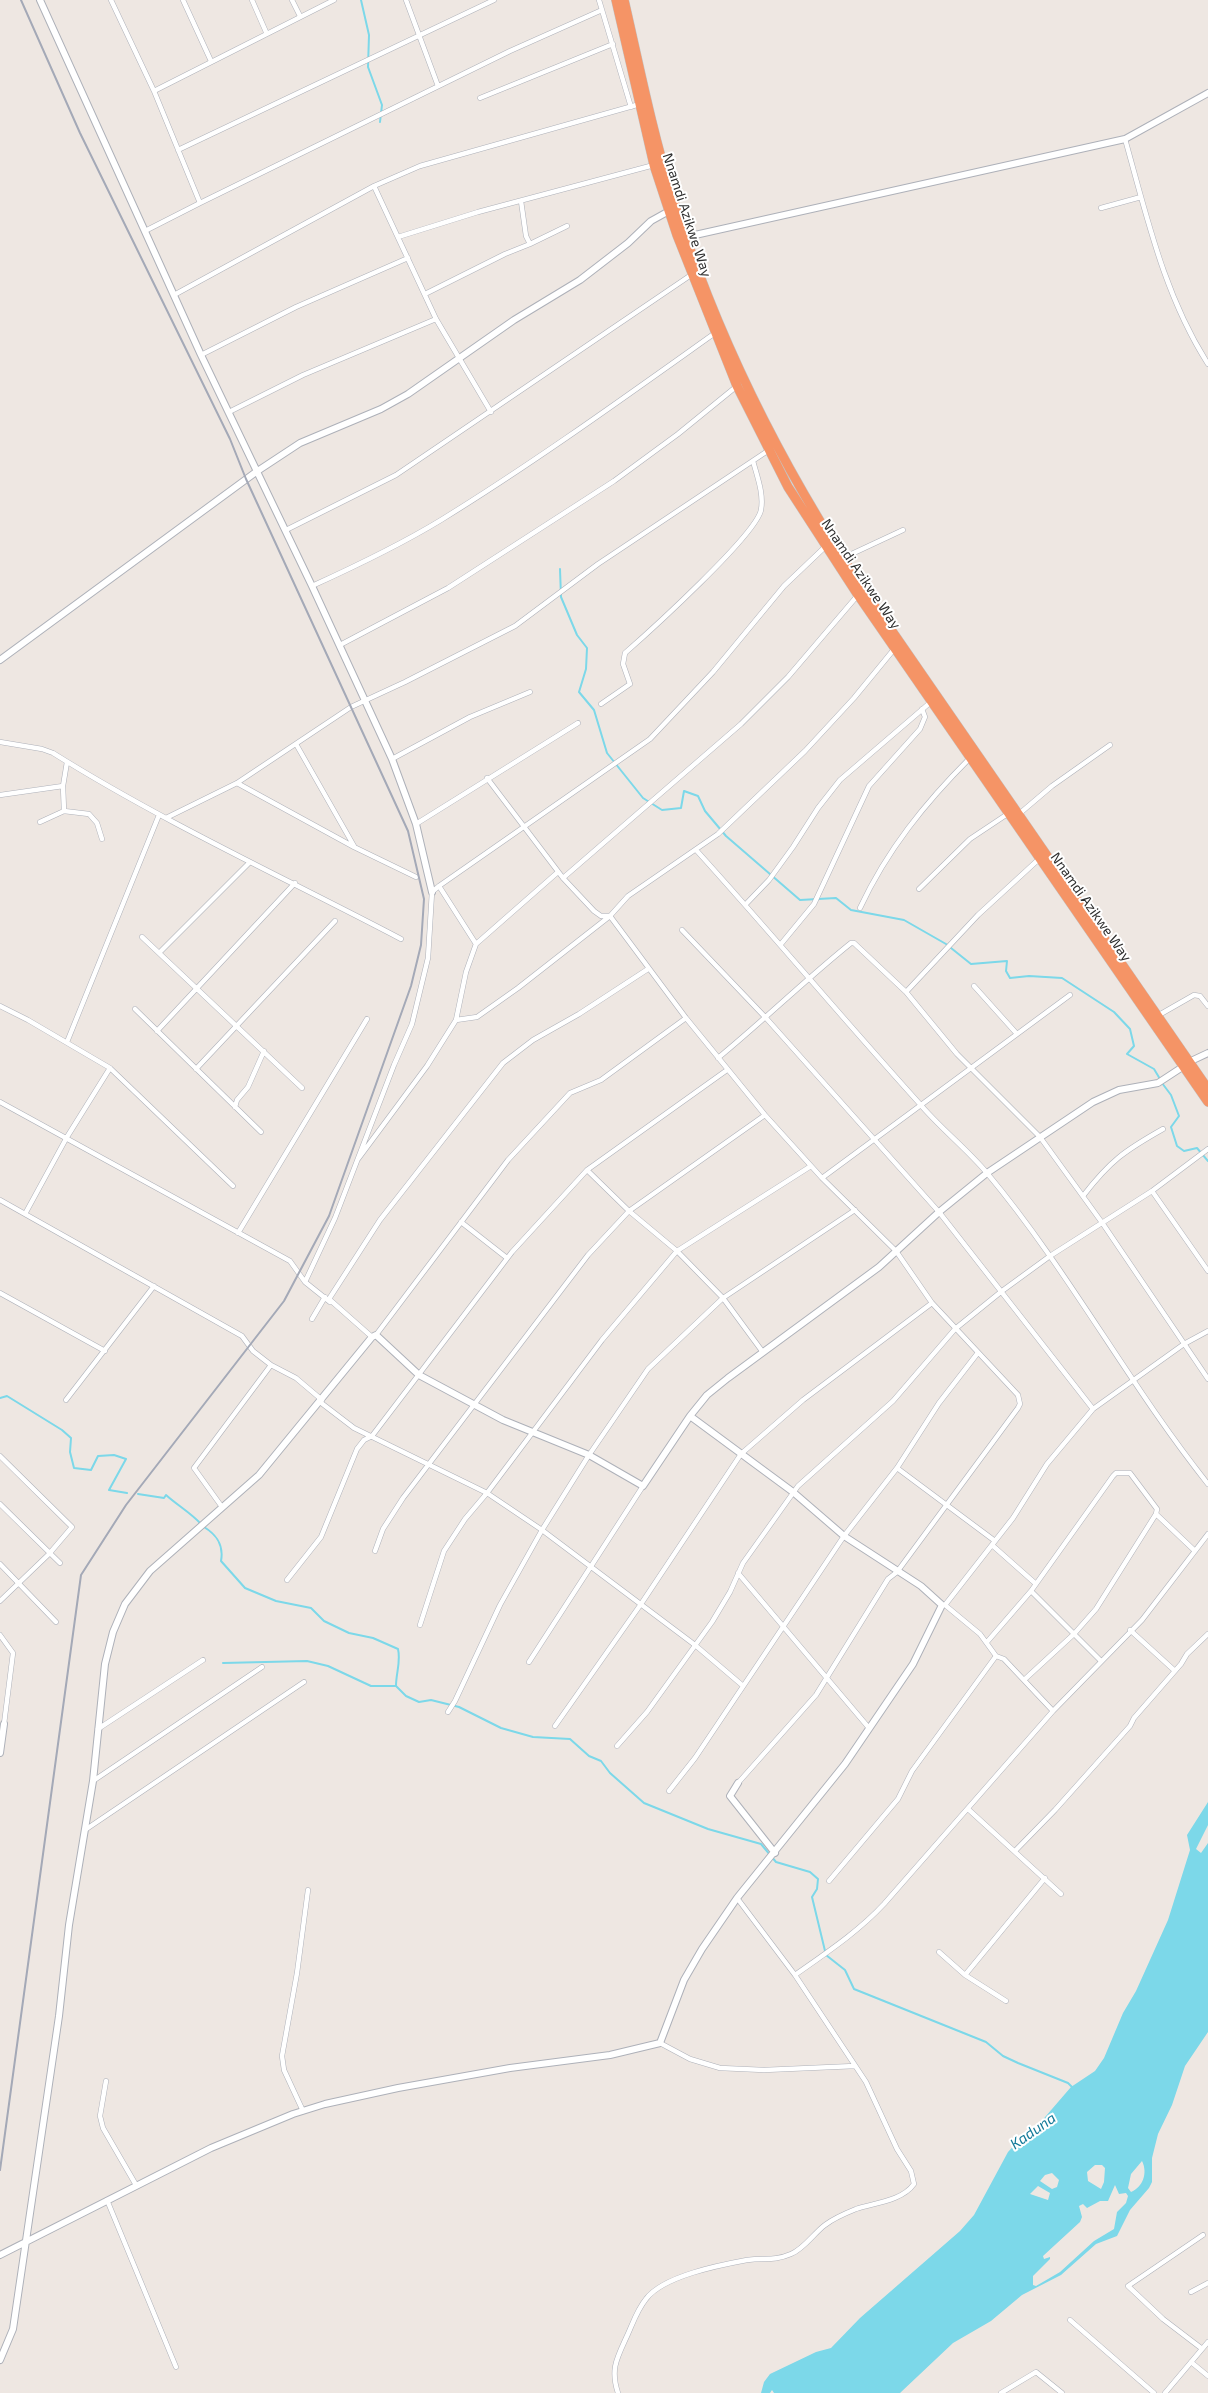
<!DOCTYPE html>
<html>
<head>
<meta charset="utf-8">
<style>
	body { margin:0 }
	canvas { display:block; background:#eee7e2 }
</style>
</head>
<body>
<canvas width="1208" height="2393"></canvas>
<script>
const ctx = document.querySelector('canvas').getContext('2d');
ctx.lineJoin = 'round';
function fill(path, color) { ctx.fillStyle = color; ctx.fill(path, 'evenodd'); }
function stroke(path, color, width, dash) { ctx.strokeStyle = color; ctx.lineWidth = width; ctx.lineCap = dash ? 'butt' : 'round'; ctx.setLineDash(dash || []); ctx.stroke(path); }
function drawText(font, color, halo, rows, align = 'center') {
  ctx.font = font + ' "Exo 2",sans-serif'; ctx.lineWidth = 4; ctx.setLineDash([]); ctx.textBaseline = 'middle'; ctx.strokeStyle = halo; ctx.fillStyle = color; for (const [text, x, y, turn = 0] of rows) {
    ctx.save(); ctx.translate(x, y); ctx.rotate((+turn || 0) * Math.PI / 180); ctx.textAlign = isNaN(turn) ? turn : align; if (halo) ctx.strokeText(text, 0, 0); ctx.fillText(text, 0, 0); ctx.restore();
  }
}
fill(new Path2D(`
	M1208,1802V1825L1196,1849L1201,1853L1208,1843V2032L1185,2066L1172,2105L1158,2134L1152,2158V2182L1149,2188L1130,2210L1117,2236L1096,2244L1061,2275L1022,2295L991,2321L953,2343L900,2393H774L772,2390L770,2393H761L764,2382L770,2374L816,2352L831,2348L860,2318L960,2231L974,2215L1008,2152L1018,2141L1033,2131L1071,2087L1095,2071L1104,2058L1123,2013L1136,1991L1168,1920L1190,1850L1187,1835ZM1142,2161C1148,2173 1143,2187 1131,2192L1128,2188L1131,2174ZM1095,2165H1102L1105,2168L1104,2182L1101,2189L1088,2181L1087,2172ZM1052,2173L1059,2180L1057,2187L1052,2189L1040,2181L1045,2175ZM1115,2185L1119,2194L1126,2193L1128,2196L1126,2203L1117,2212L1114,2229L1094,2241L1060,2272L1036,2286L1033,2285V2276L1050,2259V2257L1044,2259L1043,2256L1080,2222L1082,2217L1079,2206L1083,2204L1087,2208L1100,2201H1108ZM1038,2186L1050,2193L1048,2200L1030,2194Z`), '#7cd8e9');
stroke(new Path2D(`
	M361,0L369,35L368,67L382,105L380,122
	M560,569L561,597L577,635L587,648L586,669L579,692L594,710L607,753L643,798L662,810L681,808L684,791L698,796L705,811L726,836L800,900L836,898L851,910L904,920L946,944L971,964L1007,961L1006,971L1010,978L1029,976L1062,978L1114,1012L1130,1029L1134,1046L1127,1054L1154,1069L1160,1079
	M1162,1083L1171,1095L1179,1116L1171,1127L1177,1146L1184,1151L1197,1148L1208,1161
	M0,1398L7,1396L62,1430L71,1438L70,1452L74,1468L91,1470L98,1456L114,1455L126,1459L109,1490L127,1493
	M138,1494L164,1498L166,1495C177,1505 191,1513 201,1524
	M204,1527C217,1535 224,1545 221,1561L245,1588L276,1601L311,1608L324,1621L349,1633L373,1638L398,1649C401,1662 396,1673 396,1686L406,1696L419,1702L431,1700L459,1707L501,1728L533,1737L570,1739L589,1756L601,1761L610,1773L644,1803L708,1829L761,1844L776,1862L810,1872L818,1879L817,1889L812,1897L826,1955L845,1970L854,1989L986,2042L1003,2056L1018,2063L1068,2083L1072,2087
	M223,1663L307,1661L328,1666L371,1686H395`), '#7cd8e9', 2);
const street = new Path2D(`
	M111,0L154,91L200,203L145,231
	M183,0L211,61
	M252,0L266,32
	M292,0L300,16
	M406,0L438,86
	M602,10L631,107
	M154,91L334,0
	M480,98L613,44
	M1125,139C1147,217 1164,295 1208,364
	M178,150L494,0
	M374,186L436,319L491,412
	M200,203L510,51L602,10L599,0
	M1101,208L1141,197
	M398,237L478,212L654,165
	M530,244L567,226
	M425,294L505,254L530,244L526,236L521,201
	M174,295L374,186L420,166L640,104
	M201,355L296,307L408,258
	M229,412L303,375L436,319
	M286,530L396,475L691,275
	M843,558L903,530
	M312,586C356,566 400,545 441,520C535,462 625,397 715,333
	M340,645L448,588L614,481L678,434L737,386
	M601,704L630,684L623,664L625,653C649,632 756,535 761,510C764,494 757,476 753,461
	M0,742L42,749L53,753C165,823 285,878 401,939
	M296,744L354,846
	M392,759L470,717L530,692
	M487,778L563,878L594,911L601,916H610
	M237,783L354,847L416,877
	M0,795L63,786
	M64,811L89,814L97,823L102,839
	M1019,814L1052,786L1110,745
	M166,818L237,783L351,707L405,682L515,626L598,564L769,450
	M40,822L64,811L63,786L67,762
	M416,824L578,723
	M697,851C772,934 844,1020 919,1103C940,1128 966,1148 987,1173C1069,1271 1129,1385 1208,1484
	M563,878L741,724L788,677L858,595
	M439,886L650,739L713,672L784,586L826,546
	M919,889L970,839L1009,813
	M746,904L769,880L793,847L818,808L840,780L932,701
	M860,908C887,850 925,803 970,758
	M610,916L686,1018L765,1115L822,1178L896,1251L932,1303L1018,1395L1020,1404L1018,1408L897,1572L888,1579L816,1695L738,1783
	M682,930L766,1018L939,1212L1093,1409
	M142,937L302,1088
	M476,944L558,872
	M781,944L814,904L869,786L920,729L925,717L922,709
	M159,953L249,863
	M974,986L1017,1034
	M906,992L978,915L1039,859
	M0,1006L28,1020L110,1068L233,1186
	M135,1009L261,1132
	M1159,1015L1194,995L1200,996L1208,1006
	M456,1020L477,1017L518,988L610,916L628,896L718,834L805,751L854,698L895,648
	M157,1031L295,883
	M67,1042L159,815
	M718,1058C763,1021 805,980 851,943H854L906,992L957,1054L1040,1137L1103,1224L1208,1379
	M196,1069L335,921
	M0,1102L290,1261L305,1282
	M235,1107L237,1100L248,1087L264,1051
	M587,1170L629,1211L677,1251L723,1298L762,1351
	M822,1178L1070,995
	M1152,1191L1208,1271
	M1083,1196C1110,1161 1124,1151 1163,1129
	M0,1200L242,1336L253,1351L271,1365L194,1468L222,1507
	M25,1214L67,1137L110,1068
	M461,1222L507,1258
	M238,1233L367,1019
	M0,1293L105,1351
	M330,1302L305,1282L335,1218L394,1065L412,1024L428,958L432,892L439,886L476,944L466,972L456,1020L427,1066L358,1159
	M312,1319L325,1297
	M376,1335L508,1160L570,1093L601,1080L686,1018
	M372,1337L329,1299L380,1220L503,1063L533,1040L579,1014L648,969
	M271,1365L296,1378L322,1400
	M66,1400L154,1286
	M320,1402L354,1428L487,1493L542,1530L695,1645L742,1685
	M0,1456L72,1527L49,1554L0,1601
	M897,1468L995,1541
	M0,1504L60,1563
	M1156,1514L1195,1551
	M992,1545L1036,1584
	M375,1551L383,1529L403,1498L588,1255L629,1211L765,1115
	M0,1564L56,1622
	M738,1573L869,1728
	M287,1580L321,1537L357,1449L364,1440L372,1436L512,1252L587,1170L727,1070
	M1031,1591L1101,1661
	M942,1605H945L1013,1518L1047,1464L1093,1409L1184,1344L1208,1331
	M945,1605L980,1634L996,1656L1004,1659L1053,1711
	M420,1625L444,1551L465,1519L487,1493L602,1340L677,1251L811,1166
	M1130,1630L1175,1671
	M0,1635L13,1653L4,1724
	M987,1642L1031,1591L1113,1476L1116,1473H1130L1157,1509L1156,1514L1096,1609L1074,1634L1024,1680
	M529,1662L643,1486
	M448,1712L455,1701L500,1605L542,1530L589,1455L648,1369L723,1298L855,1210
	M555,1726L641,1604L741,1454L803,1400L932,1303
	M98,1729L203,1660
	M617,1746L647,1712L712,1622L730,1592L743,1563L798,1486L893,1401L955,1329L1002,1291L1050,1256L1152,1191L1208,1149
	M93,1781L262,1667
	M669,1791L695,1758L844,1536L897,1468L939,1403L977,1354
	M968,1809L1061,1894
	M85,1830L304,1682
	M1015,1851L1055,1810L1130,1726L1134,1718L1181,1664L1187,1654L1208,1634
	M829,1881L898,1799L912,1771L996,1656
	M737,1898L795,1975C826,1953 858,1932 884,1904L1053,1711L1142,1620L1208,1534
	M939,1952L965,1975L1006,2001
	M965,1975L1045,1878
	M660,2043L690,2059L720,2068L764,2070L855,2066
	M106,2081L100,2116L103,2128L136,2185
	M303,2111L284,2070L282,2056L297,1973L308,1890
	M107,2200L176,2367
	M1191,2292L1208,2283
	M1070,2320L1154,2393
	M1201,2348L1163,2319L1128,2286L1203,2235
	M1191,2362L1208,2376
	M618,2393C610,2369 617,2358 627,2336C633,2323 637,2310 646,2299C663,2276 720,2265 747,2260C765,2257 772,2262 791,2254C804,2249 814,2233 825,2225C834,2218 846,2213 856,2209C874,2203 902,2201 914,2184L911,2171L897,2149L866,2082L795,1975
	M1001,2393L1036,2372L1062,2393
	M1165,2393L1208,2342`);
const secondary = new Path2D(`
	M40,0L201,355L312,586L392,759L416,824L432,892
	M686,237L1125,139L1208,93
	M0,660L256,472L300,443L381,409L408,394L514,320L580,280L628,243L651,221L669,211
	M1191,1061L1208,1053
	M0,1753L4,1724
	M738,1783L730,1796L775,1853
	M0,2255L211,2148L293,2114L325,2104L398,2088L510,2068L610,2055L660,2043L684,1980L702,1949L737,1898L845,1764L913,1664L942,1605L921,1586L844,1536L793,1492L690,1416L707,1395L728,1378L879,1267L939,1212L987,1173L1093,1102L1119,1090L1158,1083L1184,1066
	M0,2360L13,2329L59,2016L69,1925L93,1781L105,1664L113,1632L125,1604L150,1571L259,1475L372,1337L376,1335L419,1375L503,1420L589,1455L643,1486L690,1416`);
const highway = new Path2D(`
	M616,0L654,165L677,235L737,386L788,487L858,595L1208,1102
	M624,0C639,65 652,131 672,195C716,337 782,468 865,592L1208,1089`);
stroke(street, '#aeb1b9', 5.5);
stroke(secondary, '#aeb1b9', 8);
stroke(highway, '#c4c4c4', 10);
stroke(street, '#fff', 4.5);
stroke(secondary, '#fff', 6);
stroke(highway, '#f59466', 9);
stroke(new Path2D(`
	M0,2170L81,1575L126,1505L284,1301L329,1216L411,986L421,945L424,899L408,831L246,479L230,439L80,133L21,0`), '#a4a9b7', 2);
drawText('14px', '#2e2e2e', '#fff', [
	["Nnamdi Azikwe Way",687,215,72],
	["Nnamdi Azikwe Way",861,574,56],
	["Nnamdi Azikwe Way",1091,907,55]
]);
drawText('italic 15px', '#167b9a', '#fff', [
	["Kaduna",1033,2131,-35]
]);
</script>
</body>
</html>
